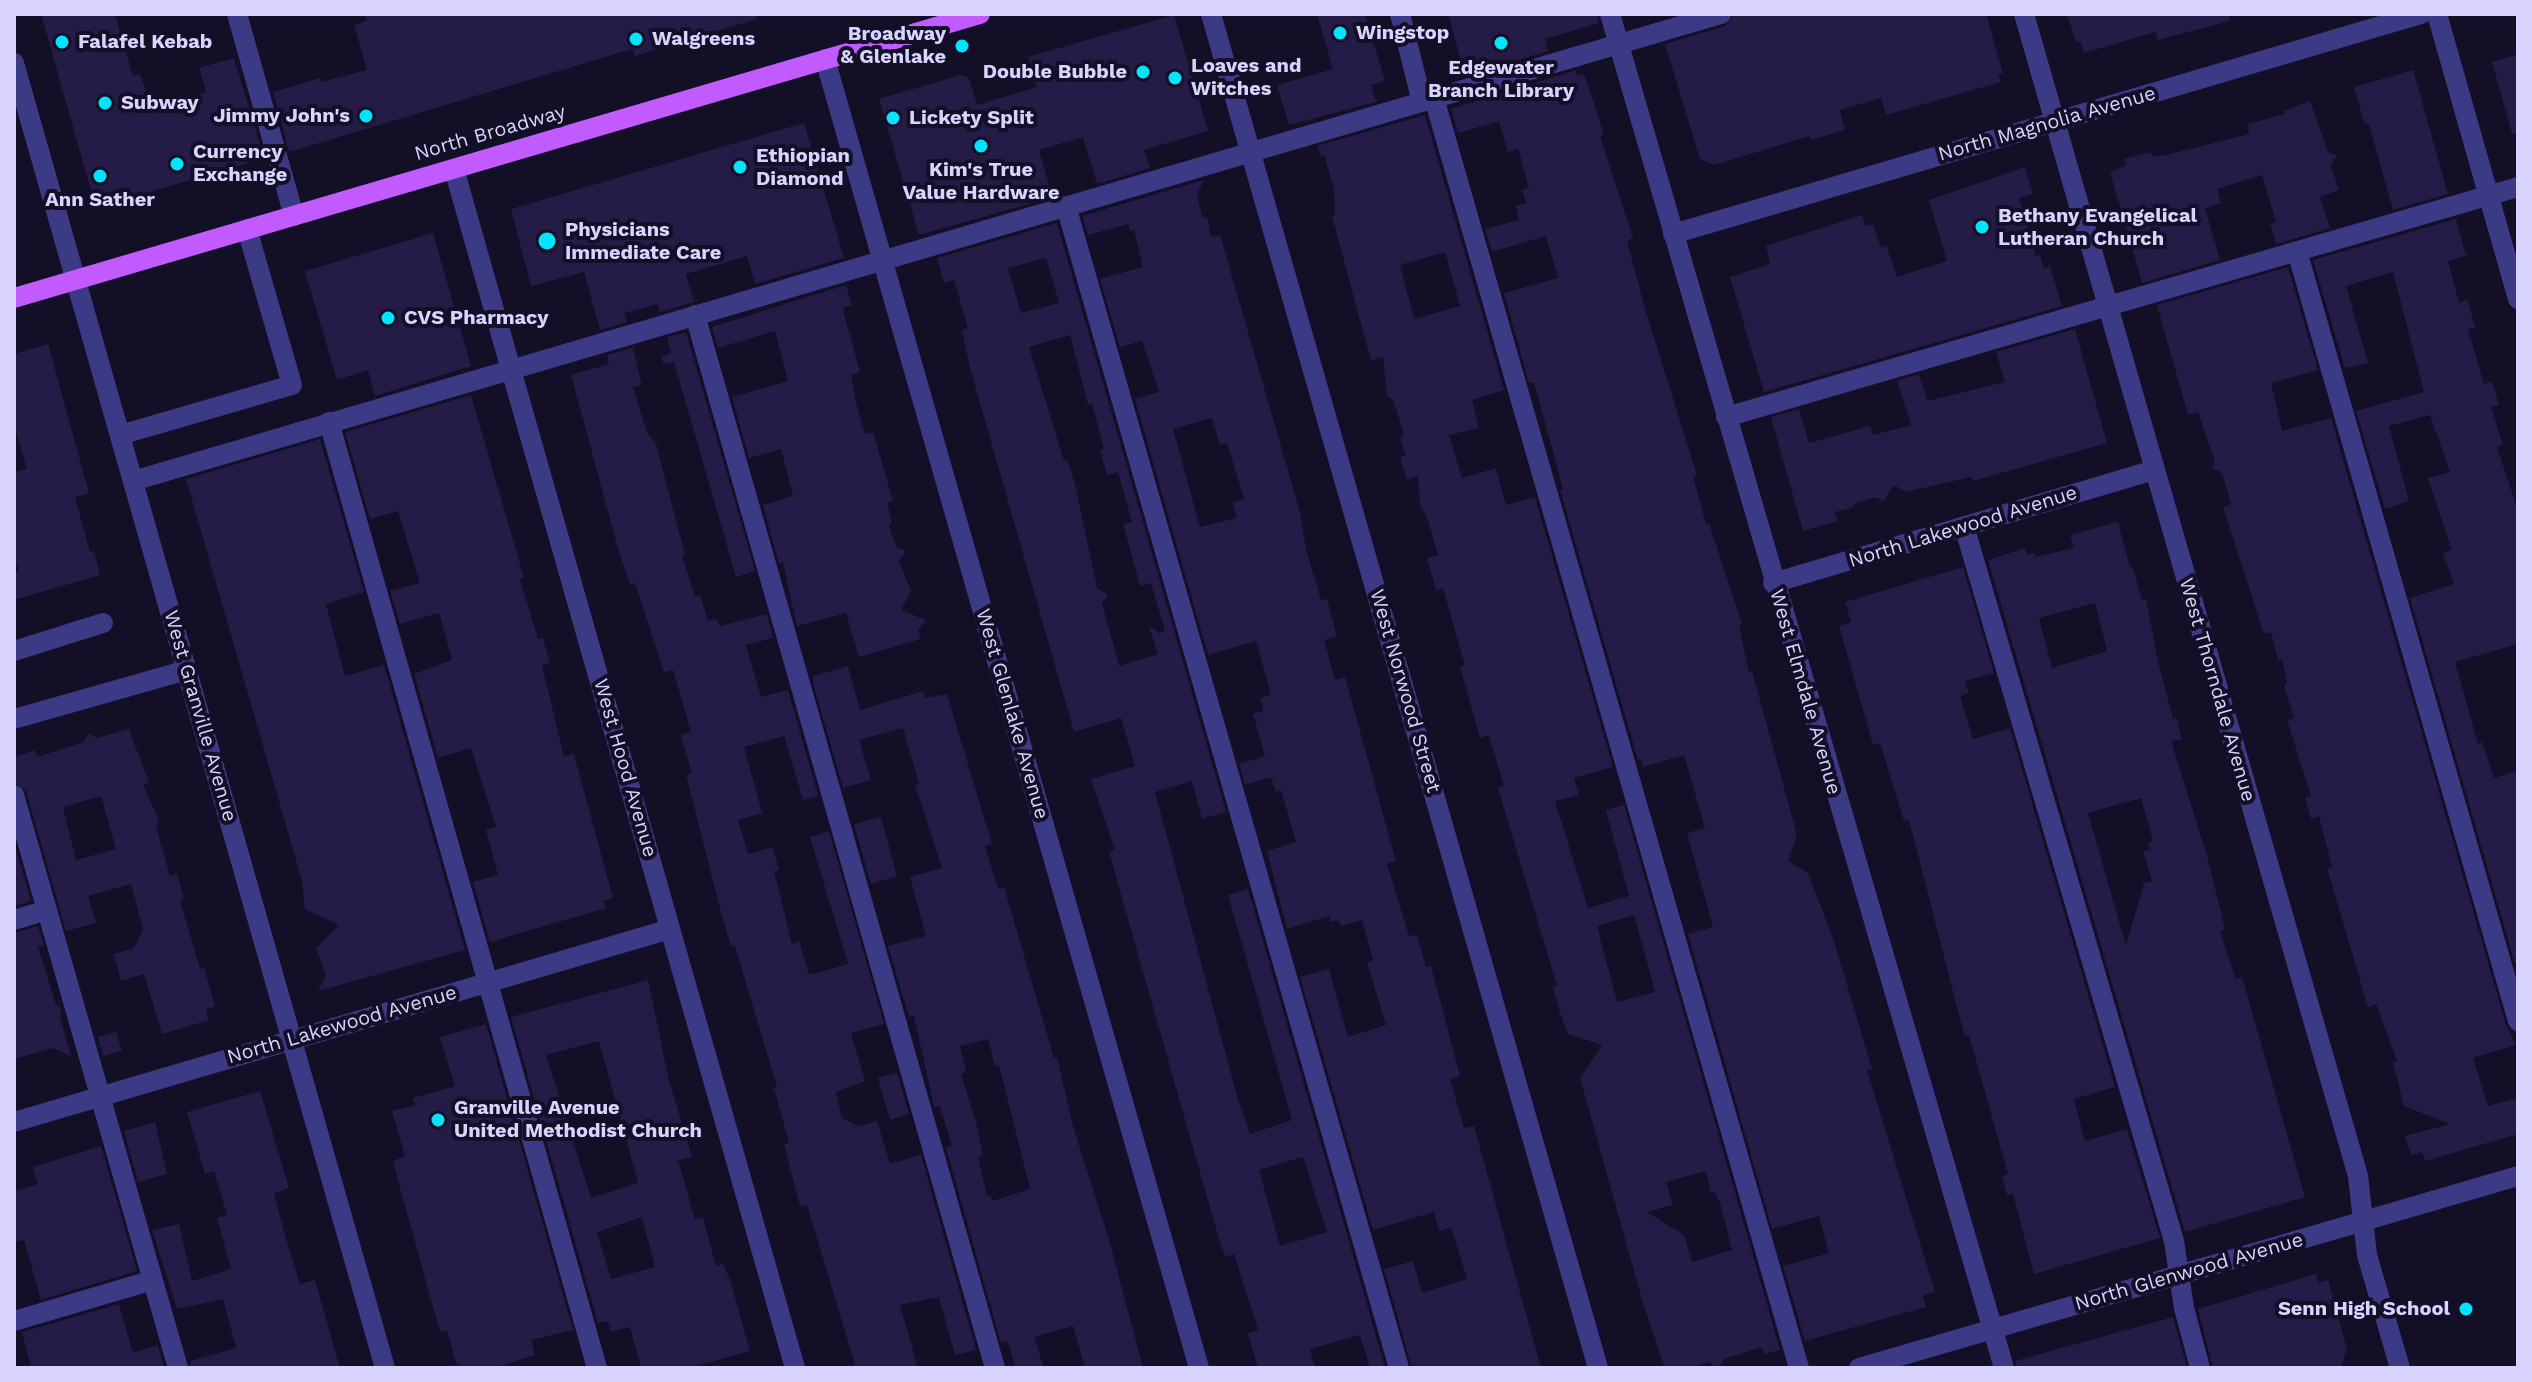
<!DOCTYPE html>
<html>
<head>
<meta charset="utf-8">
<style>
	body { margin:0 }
	#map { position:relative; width:2532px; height:1382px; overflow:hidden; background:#130f26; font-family:"Work Sans",sans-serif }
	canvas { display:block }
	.frame { position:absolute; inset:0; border:16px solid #d9d4ff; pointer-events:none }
</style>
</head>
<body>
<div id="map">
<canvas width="2532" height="1382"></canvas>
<div class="frame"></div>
</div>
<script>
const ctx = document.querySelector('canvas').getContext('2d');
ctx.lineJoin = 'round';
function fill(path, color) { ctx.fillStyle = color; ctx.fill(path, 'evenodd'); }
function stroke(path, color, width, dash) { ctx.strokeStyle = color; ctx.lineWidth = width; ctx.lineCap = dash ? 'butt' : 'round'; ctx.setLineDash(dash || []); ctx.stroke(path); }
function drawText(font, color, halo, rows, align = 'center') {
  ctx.font = font + ' "Work Sans",sans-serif'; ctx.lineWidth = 8; ctx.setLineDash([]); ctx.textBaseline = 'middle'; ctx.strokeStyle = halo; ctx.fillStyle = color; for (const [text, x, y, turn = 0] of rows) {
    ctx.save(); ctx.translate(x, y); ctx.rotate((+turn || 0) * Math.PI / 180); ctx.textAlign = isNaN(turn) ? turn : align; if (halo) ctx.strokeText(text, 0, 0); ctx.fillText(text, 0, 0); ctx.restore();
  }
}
fill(new Path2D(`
	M41,14H115L133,76L140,74L151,107L206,92L199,68L234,58L264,158L96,208Z
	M364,14H756L757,19L635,56L632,49L289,152L273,92L320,78L321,82L367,70L354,25L367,21Z
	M1317,14H1365L1385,81L1371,85L1376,102L1289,125L1277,85L1333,69Z
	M1448,14H1597L1599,23L1545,39L1548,51L1472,74L1467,64H1462Z
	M1734,14H1986L2003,73L1998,74L2001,82L1886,115L1881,98L1840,110L1845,130L1811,140L1810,136L1714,165L1700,159L1665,44L1725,26Z
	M2067,14H2229L2230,21L2158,40L2155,32L2084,53L2080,41L2076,42Z
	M1174,15L1208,131L1144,150L1150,168L1097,184L1083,137L1039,150L1049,185L1039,201L919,235L879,99L961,75L969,78L977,105L1037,87L1028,57Z
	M2518,54V133L2512,134L2492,62Z
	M1576,70L1577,76L1584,74L1598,115L1604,135L1600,136L1633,238L1627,241L1646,312L1697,475L1693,476L1706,524L1709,523L1742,624L1739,625L1749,672L1752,671L1797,835L1788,861L1808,873L1834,941L1872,1069L1867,1070L1935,1292L1923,1296L1926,1307L1805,1341L1783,1266L1829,1253L1819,1216L1772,1229L1688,934L1713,927L1687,833L1705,828L1684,755L1643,767L1641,759L1638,760L1560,490L1563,489L1544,419L1534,382L1529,383L1504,293L1558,278L1546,236L1492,252L1485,229L1519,220L1516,206L1526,203L1522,190L1529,188L1518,148L1508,152L1499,121L1458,133L1451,109Z
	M2413,70L2448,194L2393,210L2369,125L2364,122L2354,87Z
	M2310,101L2328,152L2337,155L2331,166L2339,190L2320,197L2330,228L2276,244L2270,224L2276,222L2262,175L2217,189L2221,203L2205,208L2220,260L2142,283L2110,172L2126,165L2124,159L2151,152L2153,157L2166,155L2249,134L2247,124L2285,114L2284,111Z
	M1425,115L1504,390L1472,400L1479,428L1449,435L1462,478L1496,468L1506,505L1535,497L1613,767L1574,778L1579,795L1555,801L1588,908L1629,896L1606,810L1624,805L1780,1350L1764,1354L1762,1347L1724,1359L1718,1368L1708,1362L1689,1368H1665L1643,1303L1580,1078L1602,1045L1568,1034L1560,1013L1553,987L1557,986L1498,788L1504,786L1489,735L1480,738L1460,667L1465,666L1443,588L1436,590L1427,558L1438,555L1427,517L1420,505L1418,476L1407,480L1400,457L1406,456L1400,439L1404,435L1393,399L1387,396L1383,357L1371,361L1332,216L1335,215L1334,189L1324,155L1321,156L1317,146ZM1445,252L1460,306L1414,319L1400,265ZM1634,915L1655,992L1617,1002L1597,926ZM1706,1171L1711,1193L1715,1192L1721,1206L1732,1250L1692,1262L1684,1235L1647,1212L1673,1205L1666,1182Z
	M804,123L844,258L755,284L747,256L686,274L694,302L660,312L658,304L624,313L627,322L600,330L584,272L531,286L511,209Z
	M2025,167L2033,194L2019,198L2036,256L2040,255L2044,268L2050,266L2062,306L1764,392L1730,277L1770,264L1766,246L1862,215L1865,226L1873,224L1881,247L1886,245L1897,277L1947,261L1929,200Z
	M1204,180L1197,194L1202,217L1208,219L1211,237L1220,235L1300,512L1306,549L1321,600L1327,599L1337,636L1324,640L1335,680L1345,677L1396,861L1387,864L1409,936L1417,935L1426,967L1431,966L1460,1076L1450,1079L1464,1128L1474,1126L1541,1368H1412L1384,1269L1413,1261L1422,1293L1467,1279L1451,1227L1439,1231L1434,1212L1373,1230L1300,977L1329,969L1348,1037L1386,1025L1367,962L1373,961L1362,920L1341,926L1338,920L1331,922L1329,916L1287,929L1267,851L1296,842L1281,790L1276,792L1271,777L1245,785L1239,764L1265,756L1253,714L1264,711L1260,698L1271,695L1256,641L1208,655L1135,399L1159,392L1142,341L1120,347L1100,279L1143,267L1134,230L1130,231L1128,224L1088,235L1082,216ZM1212,418L1220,445L1227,443L1244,499L1233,502L1237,518L1200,527L1173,429Z
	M2456,219L2466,256L2448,261L2459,303L2468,300L2475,328L2468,329L2484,384L2492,382L2499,405L2491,407L2503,445L2497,447L2518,510V644L2455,662L2478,744L2482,742L2494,778L2518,771V963L2515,964L2410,598L2454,584L2443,553L2452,550L2428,478L2450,472L2430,415L2389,426L2409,501L2385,509L2356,411L2424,392L2393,272L2346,286L2368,363L2345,368L2313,260Z
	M1057,223L1226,812L1202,819L1192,781L1155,792L1237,1096L1250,1134L1292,1120L1228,895L1248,889L1385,1368H1370L1360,1335L1310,1349L1315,1368H1258L1248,1333L1258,1330L1234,1254L1225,1257L1215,1225L1109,852L1115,850L1091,779L1135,766L1121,718L1074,732L970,368L962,330L968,328L954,280L944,283L937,258ZM1046,258L1059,303L1021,313L1008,268ZM1070,335L1088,405L1092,404L1104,448L1100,451L1107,475L1118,472L1132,522L1123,524L1140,586L1151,583L1165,631L1159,633L1149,626L1158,654L1119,666L1102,603L1108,595L1097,588L1075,484L1067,460L1064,461L1029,347ZM1303,1157L1327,1232L1280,1246L1259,1170Z
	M433,233L471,366L375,396L368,370L337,380L305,271Z
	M2288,267L2318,370L2271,383L2282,431L2331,418L2506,1025L2516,1045L2473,1058L2488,1106L2518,1098V1134L2425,1161L2422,1152L2411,1155L2405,1136L2450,1124L2404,1106L2393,1062L2397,1061L2376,1004L2368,1007L2327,868L2332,867L2319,816L2311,819L2305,798L2311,796L2287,720L2294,718L2284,686L2287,681L2282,660L2278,659L2271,632L2264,634L2223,507L2231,504L2222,472L2212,468L2215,462L2198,412L2188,415L2157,305Z
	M846,285L852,305L843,308L844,314L860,372L851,375L857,406L865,434L873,432L893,501L887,502L892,521L889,526L896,547L906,551L899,561L911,591L901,610L926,620L918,630L921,639L859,657L846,613L797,626L783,563L779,564L763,505L793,496L781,449L749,458L732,397L788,381L775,331L718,348L712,327Z
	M2075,329L2107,443L1973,481L1971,477L1906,492L1894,485L1884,501L1875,497L1855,503L1852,508L1835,512L1838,521L1803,531L1771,417L1799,409L1809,443L1870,426L1873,435L1911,425L1897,381L1919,374L1927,401L2005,382L1996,352Z
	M686,332L755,571L736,577L674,362L664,364L661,358L671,352L667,337Z
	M48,344L89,493L75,497L90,552L94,551L100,575L14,600V572L19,571L14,554V472L27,469L14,425V354Z
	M633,348L642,385L633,387L647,433L656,443L685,555L682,556L695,596L700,595L708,621L717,619L720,626L767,614L773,638L746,645L761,697L788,690L818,796L803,800L784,736L744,747L762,813L738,820L748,854L773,847L779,870L774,871L792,944L799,941L809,975L848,964L810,837L829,831L884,1024L851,1033L865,1081L836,1092L842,1118L858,1126L877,1121L890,1164L921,1155L976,1350L955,1355L939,1297L900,1305L918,1368H856L807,1205L800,1207L784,1144L789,1143L774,1088L777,1087L735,946L731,947L718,901L686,775L692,773L681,735L691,732L673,670L664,672L635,583L630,584L619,552L571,375L609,364L607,355Z
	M471,395L524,578L520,579L538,639L543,638L550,663L542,665L564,757L574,754L613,898L603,901L606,908L490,942L473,882L498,875L486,830L496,827L471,748L438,758L414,674L452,660L439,613L400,624L390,591L420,583L398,511L370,519L345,432Z
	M320,439L364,592L326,604L345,676L384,665L465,950L318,991L326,975L316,948L339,925L305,909L302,881L186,479Z
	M2118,522L2130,567L2133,568L2142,600L2146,599L2158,661L2173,719L2177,718L2182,739L2171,741L2207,856L2225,929L2220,931L2236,979L2242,977L2305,1197L2185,1232L1988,560L2025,548L2027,555L2034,553L2035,557L2074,548L2070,535ZM2095,603L2107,651L2052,668L2039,618ZM2141,798L2153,841L2148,843L2150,850L2143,851L2152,881L2144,883L2126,946L2088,813Z
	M1963,567L1994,673L1965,681L1969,693L1960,696L1973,739L2010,728L2115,1087L2074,1099L2085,1141L2127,1129L2160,1238L2034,1274L2013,1194L2007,1195L2002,1176L2008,1174L1969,1035L1965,1036L1959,1015L1909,820L1904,821L1880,743L1873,745L1839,626L1851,622L1845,602Z
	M848,666L860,710L923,691L924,698L947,694L992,844L985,846L998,889L1004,887L1054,1058L1057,1057L1073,1126L1110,1243L1143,1368H1085L1073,1326L1034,1337L1044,1368H1015L1008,1341L1001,1343L946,1148L952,1146L940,1106L934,1107L914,1016L909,1017L888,946L926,936L910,877L942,868L915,785L919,784L903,728L859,740L871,780L843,788L813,683L814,676ZM988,1039L995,1066L999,1065L1030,1189L992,1201L991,1195L987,1196L978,1157L983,1156L976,1122L961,1074L966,1072L960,1046Z
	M129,729L149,783L143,784L159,821L156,827L170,876L177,874L184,899L180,900L200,969L204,968L215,1006L206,1009L209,1020L162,1034L144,974L121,981L114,954L134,948L143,930L131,884L88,896L96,923L66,931L26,791L14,782V757L35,750L37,757L84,742L88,733L97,738ZM101,796L116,849L76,860L63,807Z
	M881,817L897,876L871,884L854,824Z
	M14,842L31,901L14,906Z
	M38,926L44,945L38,947L56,1005L61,1008L60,1017L71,1056L53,1048L14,1059V933Z
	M648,980L669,1080L692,1157L678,1160L695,1219L703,1218L716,1266L723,1264L730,1280L750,1351L690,1368H641L630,1327L611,1332L608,1321L598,1323L511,1017ZM599,1041L638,1183L591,1198L546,1055ZM642,1217L655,1267L611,1279L597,1232Z
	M486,1024L573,1330L531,1340L535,1355L493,1368H462L456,1363L447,1330L440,1332L400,1188L393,1161L405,1156L392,1111L415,1105L413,1098L455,1086L440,1037Z
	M116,1032L122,1051L103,1056L98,1037Z
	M897,1073L909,1114L890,1120L878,1078Z
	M260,1091L289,1188L274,1193L284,1232L300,1284L315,1280L340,1368H191L190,1361L236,1348L223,1299L177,1309L152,1230L179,1224L192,1281L231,1269L217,1218L227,1215L214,1171L205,1174L187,1112Z
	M155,1122L167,1174L138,1182L124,1131Z
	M101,1146L137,1271L41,1300L24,1240L14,1242V1191L38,1184L33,1167Z
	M2316,1274L2318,1283L2328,1280L2339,1319L2347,1349L2341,1366L2213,1368L2198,1309Z
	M119,1304L133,1353L158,1345L164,1368H31L22,1332Z
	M2173,1317L2187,1368H2017L2015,1361Z`), '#241b47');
stroke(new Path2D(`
	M237,14L294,216
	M1211,14L1598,1368
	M1400,14L1422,102
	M1610,14L2004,1368
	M2024,14L2358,1176L2367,1255L2400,1368
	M2437,14L2518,299
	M825,59L1199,1368
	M14,63L385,1368
	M1434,98L1799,1368
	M454,169L795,1368
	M1066,206L1399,1368
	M1673,234L2421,14
	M2297,251L2518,1021
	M695,315L995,1368
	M1726,417L2518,187
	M329,422L597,1368
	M120,435L292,385L247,229
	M133,481L1721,14
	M1964,526L2174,1241L2184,1308L2200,1368
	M1773,583L2154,470
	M14,651L103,623
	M14,719L187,670
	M14,795L178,1368
	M14,920L47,910
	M14,1122L670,929
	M14,1321L153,1280
	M1859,1368L2518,1176`), '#3d3a85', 20);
stroke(new Path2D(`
	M14,298L980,14`), '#c25bff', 20);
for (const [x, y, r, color] of [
	[1340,33,8,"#00e5ff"],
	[636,39,8,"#00e5ff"],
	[62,42,8,"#00e5ff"],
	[1501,43,8,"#00e5ff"],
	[962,46,8,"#00e5ff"],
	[1143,72,8,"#00e5ff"],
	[1175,78,8,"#00e5ff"],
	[105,103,8,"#00e5ff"],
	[366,116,8,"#00e5ff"],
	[893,118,8,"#00e5ff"],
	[981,146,8,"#00e5ff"],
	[177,164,8,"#00e5ff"],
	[740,167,8,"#00e5ff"],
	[100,176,8,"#00e5ff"],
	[1982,227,8,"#00e5ff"],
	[547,241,10,"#00e5ff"],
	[388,318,8,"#00e5ff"],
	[438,1120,8,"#00e5ff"],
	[2466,1309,8,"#00e5ff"]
]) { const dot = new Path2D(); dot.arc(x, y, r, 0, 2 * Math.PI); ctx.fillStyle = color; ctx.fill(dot); stroke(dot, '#130f26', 3); }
drawText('bold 20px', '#d9d4ff', '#130f26', [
	["Wingstop",1356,33],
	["Broadway",946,34,"right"],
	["& Glenlake",946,57,"right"],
	["Walgreens",652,39],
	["Falafel Kebab",78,42],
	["Loaves and",1191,66],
	["Witches",1191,89],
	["Edgewater",1501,68,"center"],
	["Branch Library",1501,91,"center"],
	["Double Bubble",1127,72,"right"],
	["Subway",121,103],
	["Jimmy John's",350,116,"right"],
	["Lickety Split",909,118],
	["Currency",193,152],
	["Exchange",193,175],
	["Ethiopian",756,156],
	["Diamond",756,179],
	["Kim's True",981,170,"center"],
	["Value Hardware",981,193,"center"],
	["Ann Sather",100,200,"center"],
	["Bethany Evangelical",1998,216],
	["Lutheran Church",1998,239],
	["Physicians",565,230],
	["Immediate Care",565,253],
	["CVS Pharmacy",404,318],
	["Granville Avenue",454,1108],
	["United Methodist Church",454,1131],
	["Senn High School",2450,1309,"right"]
], 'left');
drawText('20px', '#d9d4ff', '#130f26', [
	["North Magnolia Avenue",2047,124,-16],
	["North Broadway",490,133,-16],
	["North Lakewood Avenue",1963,527,-17],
	["West Thorndale Avenue",2217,690,74],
	["West Norwood Street",1405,691,74],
	["West Elmdale Avenue",1805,692,74],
	["West Glenlake Avenue",1012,714,74],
	["West Granville Avenue",200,716,74],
	["West Hood Avenue",625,768,74],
	["North Lakewood Avenue",342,1025,-16],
	["North Glenwood Avenue",2189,1272,-16]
]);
</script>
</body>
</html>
